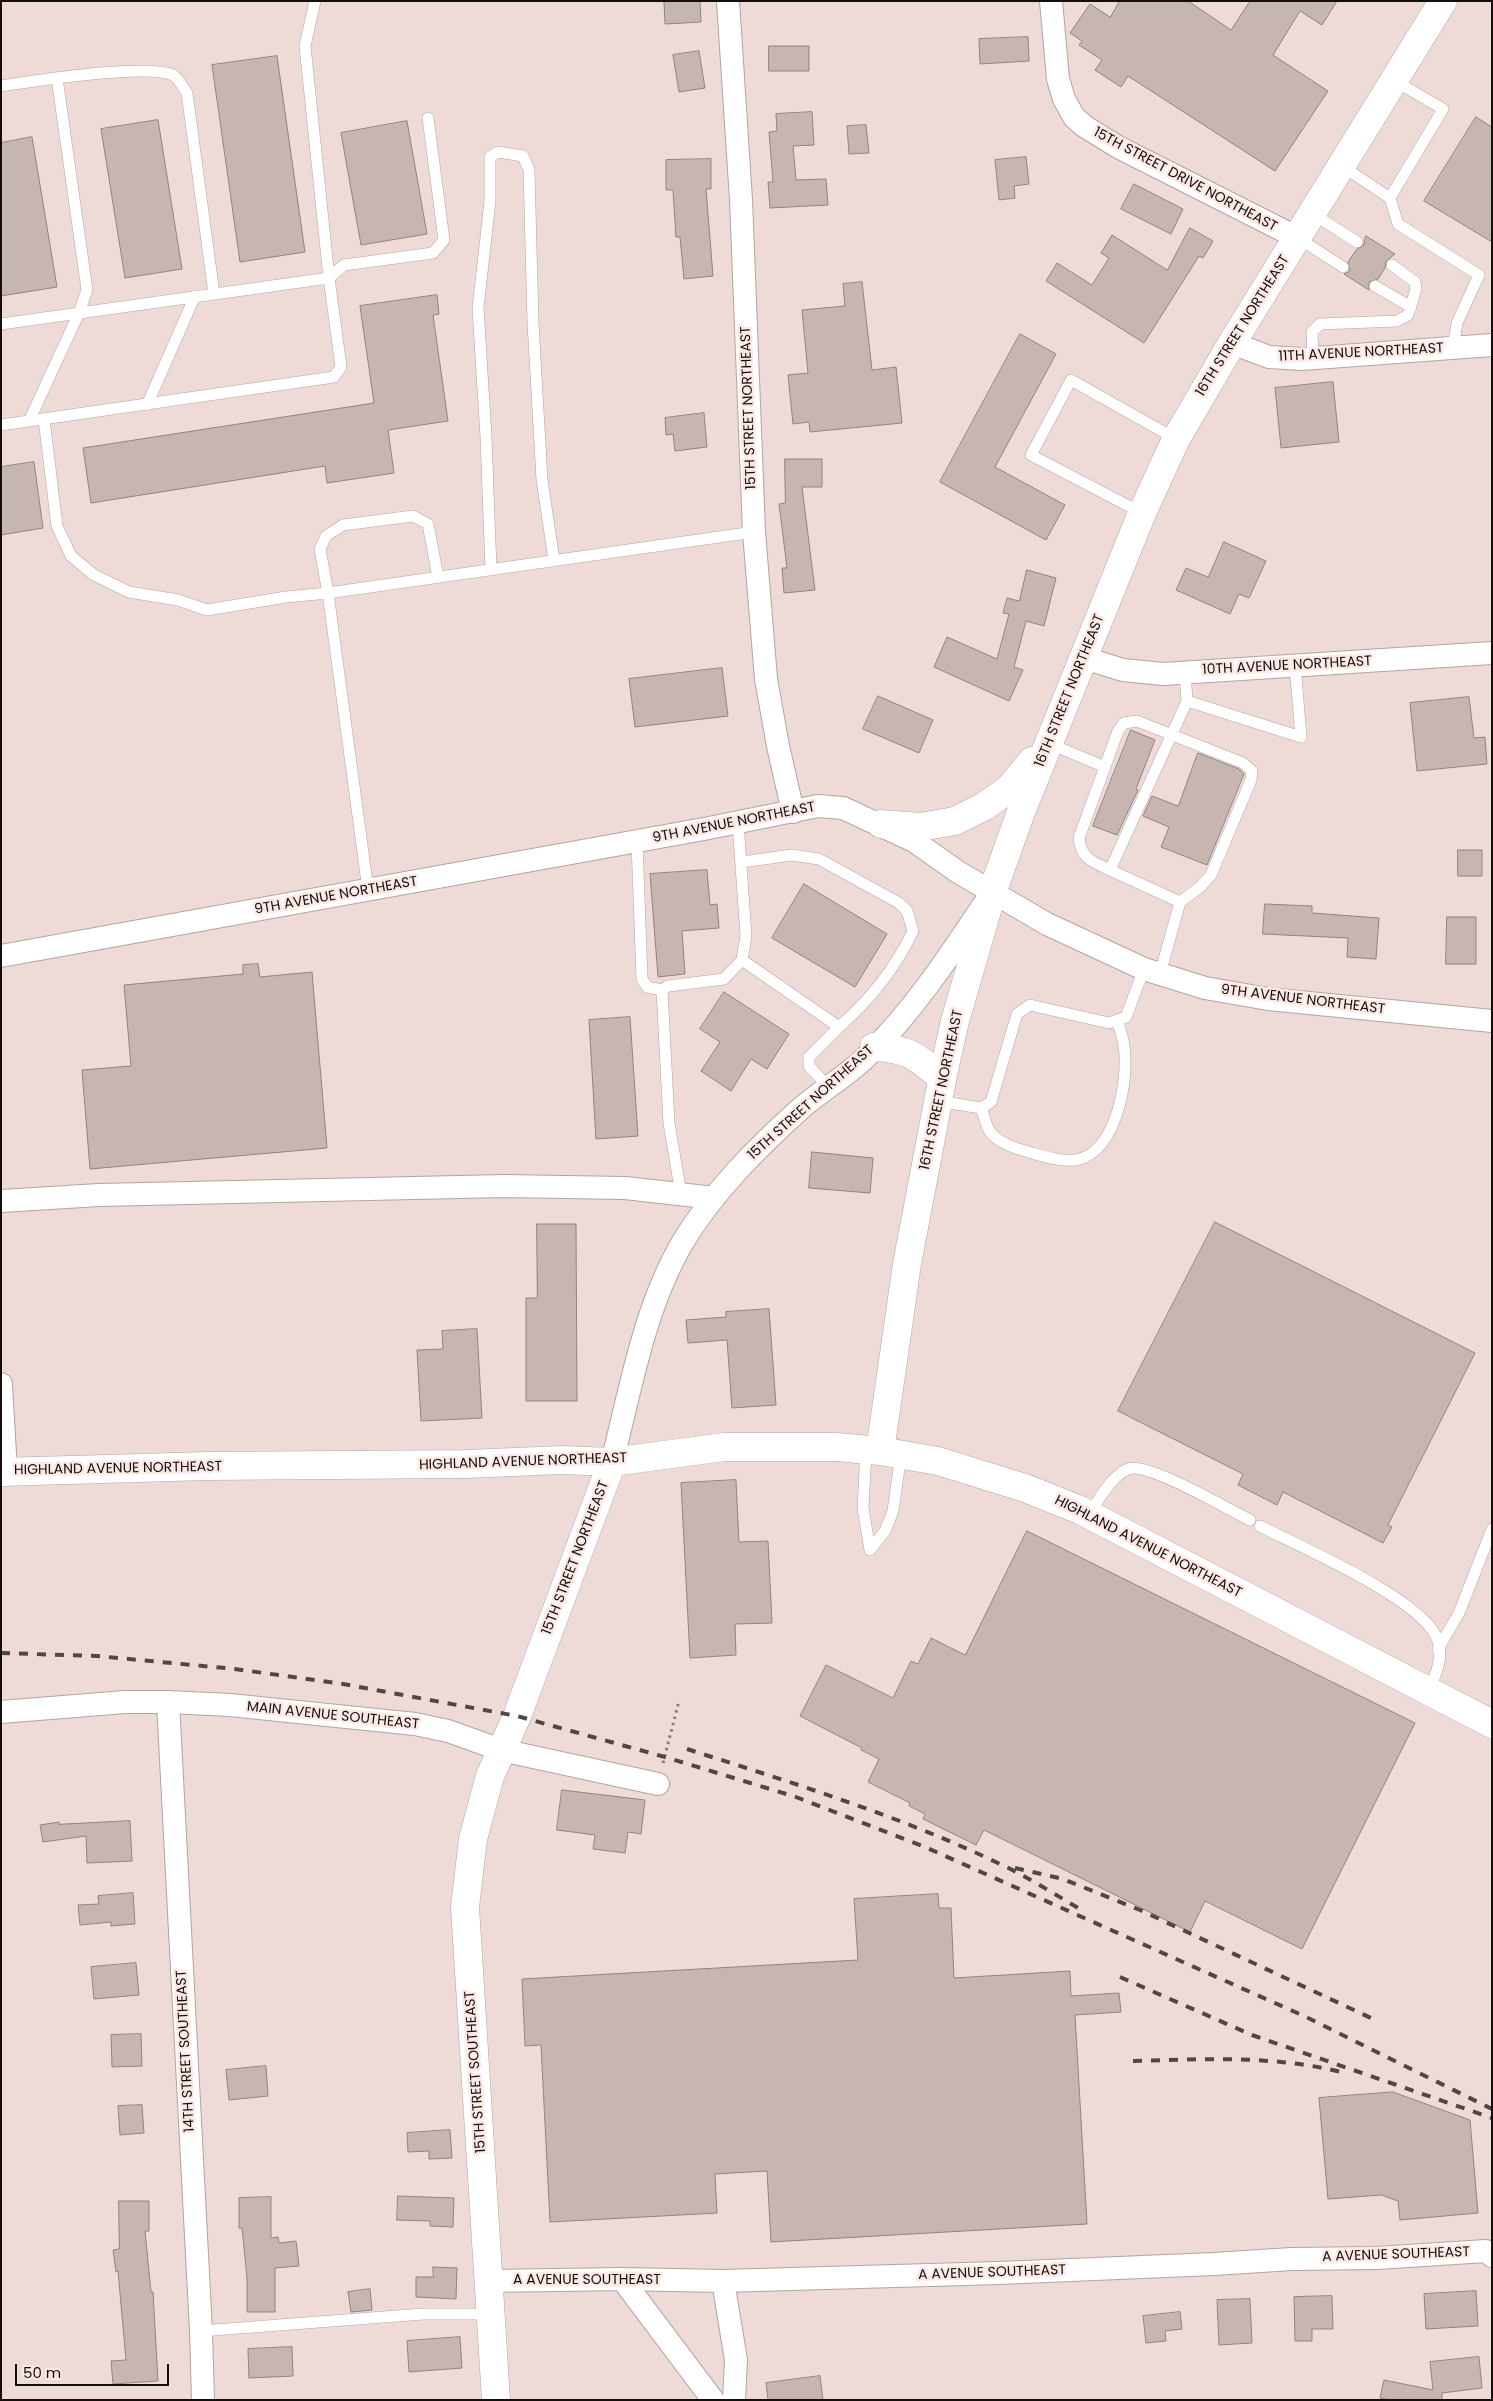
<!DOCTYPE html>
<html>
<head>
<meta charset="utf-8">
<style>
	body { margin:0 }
	#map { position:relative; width:1493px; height:2401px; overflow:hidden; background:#eedbd8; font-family:Poppins,sans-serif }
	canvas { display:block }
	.frame { position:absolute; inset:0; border:2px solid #140e0c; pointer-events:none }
	.scale { position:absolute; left:15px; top:2364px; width:154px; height:22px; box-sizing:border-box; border:2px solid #140e0c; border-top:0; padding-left:6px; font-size:15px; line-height:18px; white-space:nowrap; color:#140e0c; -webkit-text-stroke:4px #fce9e5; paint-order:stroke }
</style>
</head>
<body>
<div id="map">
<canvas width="1493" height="2401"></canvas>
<div class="frame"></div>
<div class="scale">50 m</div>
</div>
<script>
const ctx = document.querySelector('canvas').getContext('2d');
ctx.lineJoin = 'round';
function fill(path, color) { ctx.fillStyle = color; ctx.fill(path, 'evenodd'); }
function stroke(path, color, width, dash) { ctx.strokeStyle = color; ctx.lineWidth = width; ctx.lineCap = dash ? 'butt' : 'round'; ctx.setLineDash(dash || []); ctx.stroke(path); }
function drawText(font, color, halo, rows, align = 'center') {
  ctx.font = font + ' Poppins,sans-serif'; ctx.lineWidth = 5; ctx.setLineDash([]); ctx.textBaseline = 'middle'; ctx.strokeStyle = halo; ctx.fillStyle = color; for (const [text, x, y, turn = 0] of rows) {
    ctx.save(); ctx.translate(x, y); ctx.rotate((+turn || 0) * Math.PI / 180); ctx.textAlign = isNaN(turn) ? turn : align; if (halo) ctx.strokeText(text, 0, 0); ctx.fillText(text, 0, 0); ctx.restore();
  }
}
const building = new Path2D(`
	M700,1L701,22L665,24L664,2Z
	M1120,1H1188L1231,30L1250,1H1337L1322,25L1300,11L1273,55L1328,91L1275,171L1128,76L1121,87L1095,70L1102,60L1079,45L1082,41L1070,33L1090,4L1110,17Z
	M1028,37L1029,61L980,64L979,39Z
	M769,46H809V71H769Z
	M699,51L705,88L679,92L673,55Z
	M277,56L305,252L240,262L212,65Z
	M812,112L814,145L793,146L796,180L826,179L828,205L770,208L768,182H773L769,132L777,131L776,114Z
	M1476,117L1492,127V242L1424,201Z
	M158,120L182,269L125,278L101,129Z
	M407,121L427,234L361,245L341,133Z
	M866,125L869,153L849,154L847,126Z
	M32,137L57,287L1,296V143Z
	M1026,157L1029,184L1014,186L1015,198L999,200L995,160Z
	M711,159V189H706L713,276L684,279L680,237H676L673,190H666V160Z
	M1134,184L1183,209L1171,234L1121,209Z
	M1190,228L1213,241L1203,258L1199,256L1144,343L1046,281L1057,263L1092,285L1109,258L1101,253L1112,235L1167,270Z
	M1366,236L1395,254L1386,261L1385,268L1378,279L1369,282V290L1344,274L1350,271L1348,262L1357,249L1363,246Z
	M862,282L872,370L896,367L902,423L810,432L809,422L793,424L788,375L808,373L802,310L845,306L843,284Z
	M437,295L439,314L433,315L448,421L388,430L394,473L327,483L325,466L91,503L83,448L374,403L360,306Z
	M1020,334L1056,354L995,467L1065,505L1046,540L940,482Z
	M1333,382L1339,442L1281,448L1275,388Z
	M704,413L707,447L675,451L673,434L666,435L665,418Z
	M785,459H822V487H802L815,590L784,593L782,568H787L779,504L785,503Z
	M34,462L43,528L1,535V467Z
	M1224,542L1266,561L1249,598L1239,594L1230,614L1176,590L1186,568L1208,577Z
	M1027,570L1056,578L1044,626L1026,621L1014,667L1023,670L1009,701L934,667L947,637L997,659L1009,614L1003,613L1007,598L1019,601Z
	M722,668L728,716L635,727L629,679Z
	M878,696L933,720L919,753L863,729Z
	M1469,697L1474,738L1485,737L1487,764L1417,771L1410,703Z
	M1131,730L1155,740L1136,789L1138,790L1117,835L1093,826Z
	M1198,753L1239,769L1244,774L1207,865L1161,847L1169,827L1143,816L1152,796L1178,806Z
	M1458,850H1482V876H1458Z
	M707,870L710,905L717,904L719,928L682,931L685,974L658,977L650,874Z
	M804,884L887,934L855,987L772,938Z
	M1265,904L1312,906V913L1379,918L1376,959L1347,957L1348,938L1263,934Z
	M1447,917H1476V964H1446Z
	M258,964L260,977L312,972L327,1148L90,1169L82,1070L131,1066L124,985L243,974V965Z
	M724,992L789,1034L767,1069L751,1059L731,1091L701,1071L720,1042L700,1029Z
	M630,1017L638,1136L596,1139L589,1020Z
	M812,1152L873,1158L870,1193L809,1188Z
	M1215,1222L1475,1353L1388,1525L1392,1527L1383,1543L1283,1492L1277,1505L1238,1485L1243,1474L1118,1411Z
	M537,1224H576L577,1401H526V1298H537Z
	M769,1309L776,1405L732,1408L727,1340L688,1343L686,1320L726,1317V1312Z
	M477,1329L482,1418L421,1421L417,1350L443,1349L442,1331Z
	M736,1480L739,1542L768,1541L772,1623L735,1624L736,1655L690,1658L681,1483Z
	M1027,1531L1415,1723L1302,1949L1205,1901L1190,1932L984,1830L976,1845L923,1819L925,1814L909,1806L910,1803L868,1782L879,1759L861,1750L862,1748L800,1716L826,1665L893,1698L911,1661L918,1664L931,1638L965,1655Z
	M562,1790L645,1800L641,1834L628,1832L625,1853L593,1849L595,1835L557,1830Z
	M130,1821L132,1861L87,1863L86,1836L43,1842L40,1825L59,1822V1824Z
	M133,1893L135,1924L111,1926V1922L80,1925L78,1905L99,1904L98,1896Z
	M938,1894L939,1908H951L954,1978L1070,1971L1071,1996L1119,1993L1121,2012L1075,2015L1087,2224L771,2242L767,2171L715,2174L717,2213L550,2222L541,2045L525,2046L522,1979L858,1960L854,1899Z
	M136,1963L139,1995L94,1999L91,1967Z
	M141,2034L142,2066L112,2067L111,2035Z
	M266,2066L268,2096L229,2100L226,2070Z
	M1393,2092L1470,2120L1478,2213L1400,2220L1398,2201L1381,2195L1328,2199L1319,2098Z
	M142,2105L144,2133L120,2135L118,2106Z
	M450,2130L452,2158L429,2159V2151L408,2152L407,2133Z
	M398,2196L454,2198L453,2227L430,2226V2221L397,2220Z
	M271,2197V2238L278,2237L279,2243L296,2241L299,2266L275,2268V2312H247V2278L242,2228H239V2198Z
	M119,2201H149V2231H145L151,2292H153L158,2381L113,2384L111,2361L126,2360L118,2271L116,2272L113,2250L119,2249Z
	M433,2267L457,2268L456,2299L416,2297V2277H433Z
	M370,2289L372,2310L351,2312L348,2292Z
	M1476,2291L1478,2326L1426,2329L1424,2294Z
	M1332,2296L1333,2329H1312V2341H1295L1294,2297Z
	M1250,2299L1252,2343L1219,2345L1217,2300Z
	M1180,2312L1182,2329L1165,2331L1166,2341L1146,2343L1143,2316Z
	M460,2337L462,2368L409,2372L407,2341Z
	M292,2347L293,2376L249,2378L248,2349Z
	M1479,2357L1482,2388L1442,2393V2400H1392L1380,2398L1384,2380L1433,2390L1430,2362Z
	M820,2376L823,2400H768L766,2383Z`);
fill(building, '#c7b5b1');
stroke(building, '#93827f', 1);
const service = new Path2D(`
	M1,86C34,81 146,63 173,75C178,78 183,87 187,93L214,294
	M1342,166L1390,198L1443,109L1395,81
	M1390,198L1398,224L1479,275L1457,323L1453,348
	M1313,214L1357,242
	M1298,238L1343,267
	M1375,286L1411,307
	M1,324L329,278L305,46L315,1
	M1313,358L1312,332L1320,324L1397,321L1408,315L1416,289L1415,282L1392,265
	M147,405L195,296
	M44,419L57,526L71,556L94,575L129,592L178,600L207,610L286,597L328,593L320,549L326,536L343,525L413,516L428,524L438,577
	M29,421L79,313L87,290L57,78
	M1,425L334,377L341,367L329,278L344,265L433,253L444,240L428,118
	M1142,513L1031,455L1071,380L1176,439
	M491,570L486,437L478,308L490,201V157L498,152L523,156L529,170L533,323L542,480L554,560
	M1187,701L1301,737L1295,665
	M1048,743L1105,767
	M637,842L642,979L647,987L662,990
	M742,862L792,855L819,859L899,903L907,911L913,931C895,969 871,999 839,1027
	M1110,870C1093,862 1081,859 1079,838L1118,731L1124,723L1137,721L1243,763L1252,771L1251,780L1211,875L1200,887L1180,902
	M368,890L328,593L754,532
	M742,960L839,1027L809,1057V1066L829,1088
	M1160,974L1180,902L1110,870L1187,701L1185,672
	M938,1101L981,1108L991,1102L1017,1014L1030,1005L1109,1023L1126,1017L1144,969
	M981,1108C984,1115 986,1127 991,1133C1000,1144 1018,1149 1032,1153C1046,1157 1066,1163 1080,1159C1117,1148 1129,1079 1124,1046C1123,1037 1120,1029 1117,1020
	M681,1194L669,1123L662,990L668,986L724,979L742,960L746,936L738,823
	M866,1450L863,1508L870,1550
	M1089,1514C1099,1500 1111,1476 1128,1469C1147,1461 1229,1510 1250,1520
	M1260,1526C1301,1547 1417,1597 1436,1636C1445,1654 1436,1674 1429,1691
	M870,1550L885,1531L893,1511L901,1454
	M1438,1649L1459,1613L1492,1529
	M201,2331L423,2314H491`);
const minor = new Path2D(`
	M728,1L741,200L754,532L766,679L778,746L793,812
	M1051,1L1058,79L1064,99L1074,117L1084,126L1118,147L1298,238
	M1232,343L1269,357L1302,359L1492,345
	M1084,658L1123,670L1163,674L1492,653
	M1,956L704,829L818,806L843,808L914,841L958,872L1047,924L1144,969L1205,988L1268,999L1492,1021
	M1,1201L99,1195L504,1186L625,1188L714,1198
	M1,1384L6,1472
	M612,1462C631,1388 644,1307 684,1240C714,1191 756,1149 799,1110C819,1092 844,1078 864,1059C911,1014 948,958 984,904
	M168,1702L201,2331L203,2400
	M1,1712L125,1702H168L230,1705L415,1724L448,1731L501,1750L658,1784
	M622,2279L713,2400
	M490,2281L622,2279L723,2281L999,2273L1214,2264L1292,2259L1377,2258L1486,2251L1492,2256
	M723,2281L736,2360L734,2400`);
const tertiary = new Path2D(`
	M496,2400L465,1907L473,1839L490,1776L517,1716L612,1462`);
const secondary = new Path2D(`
	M881,824L920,827L955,821L985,806L1009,789L1032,761
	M874,1047C909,1049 916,1056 942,1078
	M880,1451L907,1264L944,1070L955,1021L993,890L1021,812L1142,513L1176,439L1232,343L1443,1
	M1,1472L207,1466L466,1464L562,1460L612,1462L724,1447H837L880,1451L938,1461L1025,1488L1080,1510L1492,1724`);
stroke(service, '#b5a3a0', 12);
stroke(minor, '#b5a3a0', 24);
stroke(tertiary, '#b5a3a0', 29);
stroke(secondary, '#b5a3a0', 29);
stroke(new Path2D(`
	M663,1763L679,1701`), '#887b78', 3, [2.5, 4]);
stroke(service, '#fff', 11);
stroke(minor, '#fff', 22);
stroke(tertiary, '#fff', 28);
stroke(secondary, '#fff', 28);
stroke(new Path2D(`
	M1,1653L97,1656L235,1669L343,1684L517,1716L665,1757L796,1797L925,1847L1304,2016L1492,2109
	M687,1749C793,1783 900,1816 1000,1864C1028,1877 1054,1894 1080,1909
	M1015,1868L1063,1879L1140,1910L1371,2018
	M1120,1977L1252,2035L1492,2118
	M1133,2061C1204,2059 1276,2055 1345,2073`), '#504744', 4, [9, 9]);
drawText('14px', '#140e0c', '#fce9e5', [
	["15TH STREET DRIVE NORTHEAST",1185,180,28],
	["16TH STREET NORTHEAST",1243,326,-58],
	["11TH AVENUE NORTHEAST",1361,353,-3],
	["15TH STREET NORTHEAST",749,408,-92],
	["10TH AVENUE NORTHEAST",1287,666,-3],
	["16TH STREET NORTHEAST",1070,691,-68],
	["9TH AVENUE NORTHEAST",734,823,-11],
	["9TH AVENUE NORTHEAST",336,896,-10],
	["9TH AVENUE NORTHEAST",1303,1000,7],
	["16TH STREET NORTHEAST",942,1090,-78],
	["15TH STREET NORTHEAST",811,1103,-42],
	["HIGHLAND AVENUE NORTHEAST",523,1462,-2],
	["HIGHLAND AVENUE NORTHEAST",118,1469,-1],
	["HIGHLAND AVENUE NORTHEAST",1148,1547,27],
	["15TH STREET NORTHEAST",576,1558,-69],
	["MAIN AVENUE SOUTHEAST",333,1716,6],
	["14TH STREET SOUTHEAST",186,2051,-93],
	["15TH STREET SOUTHEAST",476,2072,-94],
	["A AVENUE SOUTHEAST",1396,2255,-2],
	["A AVENUE SOUTHEAST",992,2273,-2],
	["A AVENUE SOUTHEAST",587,2280]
]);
</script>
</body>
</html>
